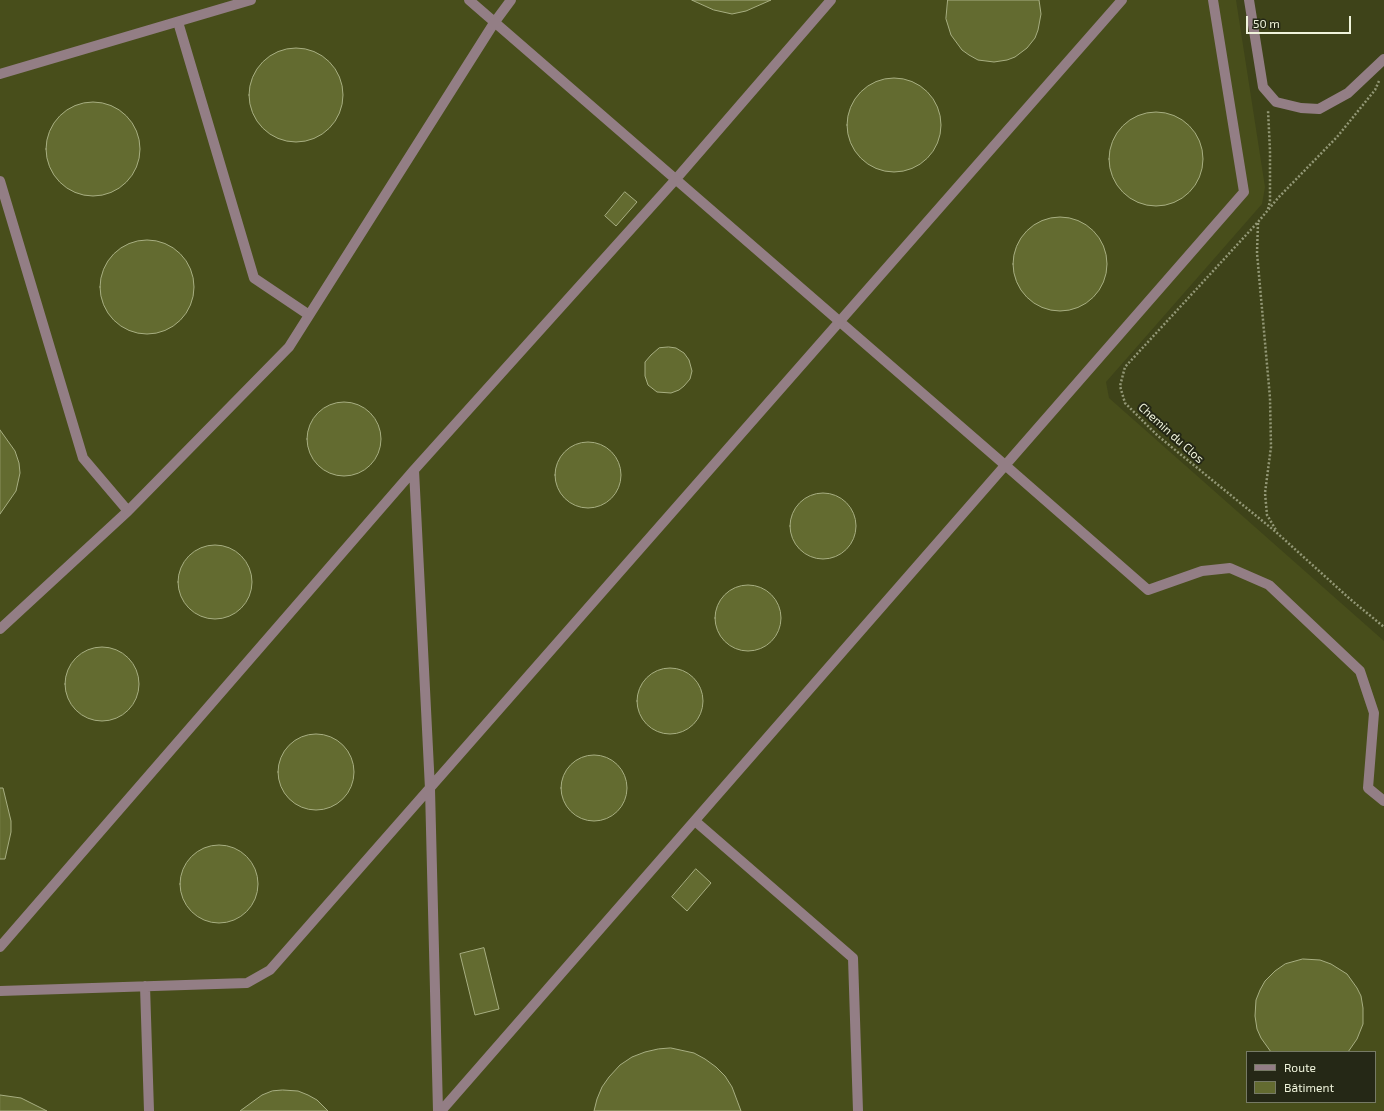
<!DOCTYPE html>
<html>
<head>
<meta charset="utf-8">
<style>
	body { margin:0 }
	#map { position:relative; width:1384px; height:1111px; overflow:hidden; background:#3e4319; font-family:"Exo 2",sans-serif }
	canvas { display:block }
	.legend { position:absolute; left:1246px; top:1051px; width:130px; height:52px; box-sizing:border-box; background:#252816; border:1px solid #767a65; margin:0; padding:5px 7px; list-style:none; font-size:12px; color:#f0f4dc }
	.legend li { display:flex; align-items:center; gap:8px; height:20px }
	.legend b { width:20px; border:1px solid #767a65 }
	.scale { position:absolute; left:1246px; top:16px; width:105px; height:18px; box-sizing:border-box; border:2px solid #f0f4dc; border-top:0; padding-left:5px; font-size:12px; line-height:14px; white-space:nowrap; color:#f0f4dc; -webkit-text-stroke:3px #252816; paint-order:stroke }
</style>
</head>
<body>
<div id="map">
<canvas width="1384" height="1111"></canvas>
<ul class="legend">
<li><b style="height:5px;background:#937e85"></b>Route</li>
<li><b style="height:11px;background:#636b30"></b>Bâtiment</li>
</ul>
<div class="scale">50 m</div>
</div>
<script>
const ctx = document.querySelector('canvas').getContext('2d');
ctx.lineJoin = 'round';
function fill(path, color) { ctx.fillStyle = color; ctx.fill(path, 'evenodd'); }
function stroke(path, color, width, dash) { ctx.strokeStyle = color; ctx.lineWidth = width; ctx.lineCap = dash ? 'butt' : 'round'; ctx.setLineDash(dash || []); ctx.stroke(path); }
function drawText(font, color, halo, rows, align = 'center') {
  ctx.font = font + ' "Exo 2",sans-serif'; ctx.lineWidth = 4; ctx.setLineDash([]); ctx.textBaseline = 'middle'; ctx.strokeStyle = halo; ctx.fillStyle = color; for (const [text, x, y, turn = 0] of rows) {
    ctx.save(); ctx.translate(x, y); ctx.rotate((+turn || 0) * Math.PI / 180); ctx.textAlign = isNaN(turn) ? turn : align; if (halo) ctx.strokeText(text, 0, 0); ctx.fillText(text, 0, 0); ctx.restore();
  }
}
fill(new Path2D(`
	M0,0H1236L1265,187L1262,204L1106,382L1109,398L1384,641V1111H0ZM1247,1052H1375V1102H1247Z`), '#484e1b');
const building = new Path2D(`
	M692,0H771L746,11L732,14L714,10Z
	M948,0H1039L1041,14L1038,30L1035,38L1027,48L1015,57L1007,60L994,62L978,60L969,55L962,50L951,35L946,19Z
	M249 95a47 47 0 1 1 94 0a47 47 0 1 1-94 0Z
	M847 125a47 47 0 1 1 94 0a47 47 0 1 1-94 0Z
	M46 149a47 47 0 1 1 94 0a47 47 0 1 1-94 0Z
	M1109 159a47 47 0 1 1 94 0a47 47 0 1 1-94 0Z
	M625,192L637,202L616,226L605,216Z
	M1013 264a47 47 0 1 1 94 0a47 47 0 1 1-94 0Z
	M100 287a47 47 0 1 1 94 0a47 47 0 1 1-94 0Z
	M669,347L676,348L684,353L689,360L692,371L690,379L684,386L679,390L671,393L657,392L648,385L645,376V362L651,355L659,348Z
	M307 439a37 37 0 1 1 74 0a37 37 0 1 1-74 0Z
	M0,430L15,451L19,463L20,473L16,491L0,514Z
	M555 475a33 33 0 1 1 66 0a33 33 0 1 1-66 0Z
	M790 526a33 33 0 1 1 66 0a33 33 0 1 1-66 0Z
	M178 582a37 37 0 1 1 74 0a37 37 0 1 1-74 0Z
	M715 618a33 33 0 1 1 66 0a33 33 0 1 1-66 0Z
	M65 684a37 37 0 1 1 74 0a37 37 0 1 1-74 0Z
	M637 701a33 33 0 1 1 66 0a33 33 0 1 1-66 0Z
	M278 772a38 38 0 1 1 76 0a38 38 0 1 1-76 0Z
	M561 788a33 33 0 1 1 66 0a33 33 0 1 1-66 0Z
	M0,788H3L11,821V832L5,859H0Z
	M180 884a39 39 0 1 1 78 0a39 39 0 1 1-78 0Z
	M696,869L711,883L687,911L672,897Z
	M484,948L499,1009L475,1015L460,954Z
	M1303,959L1320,960L1331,964L1347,974L1357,988L1361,996L1363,1008V1024L1357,1039L1348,1052H1271L1261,1038L1257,1029L1255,1016L1256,1000L1260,990L1265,981L1275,971L1285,964Z
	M671,1048L694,1053L705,1059L716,1067L725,1076L732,1087L741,1111H594L597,1099L602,1087L609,1077L620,1065L632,1057L645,1052L658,1049Z
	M283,1090L298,1091L308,1095L317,1100L328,1111H240L262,1095L272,1091Z
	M0,1095L21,1098L47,1111H0Z`);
fill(building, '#636b30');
stroke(building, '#a7ae81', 1);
stroke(new Path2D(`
	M1379,81L1375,90L1337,137L1278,198L1258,222L1125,367L1120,386L1125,403L1158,436L1276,532L1350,599L1384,627
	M1268,209L1270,201V151L1268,110
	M1258,223L1257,253L1270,398L1271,447L1265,493L1267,515L1276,530`), '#939876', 2.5, [2, 2]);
stroke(new Path2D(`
	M469,0L1005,465L1148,590L1202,571L1230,568L1269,585L1360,671L1374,713L1368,788L1384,801
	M1249,0L1263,87L1276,102L1301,108L1319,109L1348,93L1384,59
	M178,22L254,278L309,315
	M0,74L251,0
	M0,181L83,458L128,511
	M414,470L430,789L438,1111
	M0,629L128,511L289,347L494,23L511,0
	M695,821L853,958L858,1111
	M0,947L414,470L676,179L831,0
	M145,986L149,1111
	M0,991L247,983L270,970L1122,0
	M441,1111L1244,192L1213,0`), '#937e85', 10);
drawText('12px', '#f0f4dc', '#252816', [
	["Chemin du Clos",1171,433,42]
]);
</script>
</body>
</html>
